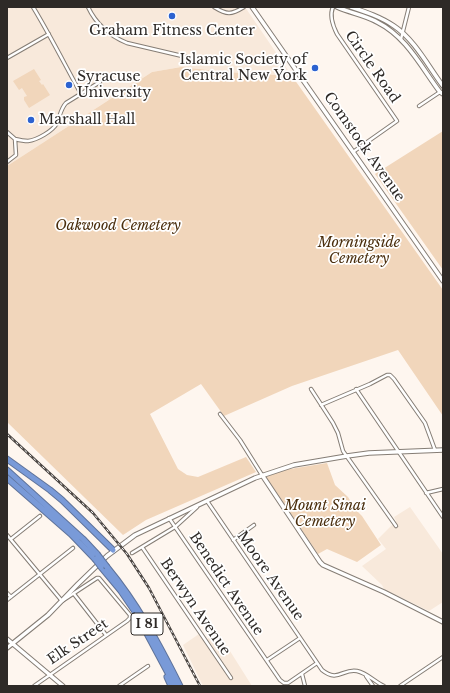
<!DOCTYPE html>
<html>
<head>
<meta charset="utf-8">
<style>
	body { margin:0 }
	#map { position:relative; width:450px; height:693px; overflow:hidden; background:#fef6ef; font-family:"Libre Baskerville",serif }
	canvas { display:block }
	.frame { position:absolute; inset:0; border:8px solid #2e2a27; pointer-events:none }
</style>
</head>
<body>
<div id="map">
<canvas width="450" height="693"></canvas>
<div class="frame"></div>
</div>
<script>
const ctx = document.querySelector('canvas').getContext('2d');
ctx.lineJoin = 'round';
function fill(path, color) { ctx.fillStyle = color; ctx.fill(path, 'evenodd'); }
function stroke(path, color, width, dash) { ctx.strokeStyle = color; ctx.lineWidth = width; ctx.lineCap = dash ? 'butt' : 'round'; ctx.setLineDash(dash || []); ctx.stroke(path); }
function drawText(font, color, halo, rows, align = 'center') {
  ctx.font = font + ' "Libre Baskerville",serif'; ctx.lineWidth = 3.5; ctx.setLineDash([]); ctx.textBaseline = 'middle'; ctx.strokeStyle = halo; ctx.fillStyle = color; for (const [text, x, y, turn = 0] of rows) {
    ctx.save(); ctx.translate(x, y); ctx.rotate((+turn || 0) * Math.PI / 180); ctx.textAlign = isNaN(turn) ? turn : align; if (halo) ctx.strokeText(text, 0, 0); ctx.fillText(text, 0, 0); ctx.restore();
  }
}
fill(new Path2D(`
	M7,7H245L292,76L226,72L181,67L152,72L7,166Z
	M410,507L443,554V602L429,611L384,589L382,585L362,566L386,549L378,539L396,521L394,517Z
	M218,632L252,686H203L183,645L199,634L204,641Z`), '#f8e9db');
fill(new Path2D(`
	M181,67L226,72L292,76L443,290V416L398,350L292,386L224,416L201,384L150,414L178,469L187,475L198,477L246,457L256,472L146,520L123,535L7,422V166L152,72Z
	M34,69L41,80L39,81L42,85L43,84L50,95L29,108L24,100V97L27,96L22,88L19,90L13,81Z
	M443,131V270L375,174Z
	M327,463L335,485L348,497L355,509L362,516L381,545L357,562L327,549L318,554L266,477L284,470Z`), '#f1d6bb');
const minor = new Path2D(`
	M33,7C50,35 65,65 81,94
	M88,7C96,24 110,36 127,43L212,63L216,62L220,59
	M214,7C227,15 231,15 244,7
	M333,7C329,16 333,26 337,34L397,121L353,152
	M401,39L409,7
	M7,58L49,34
	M419,106L440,92
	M7,132L15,139
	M15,139C19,140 24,141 28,141C37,140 53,131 57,123C60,116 61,108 66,103L100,82
	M7,162L16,155L15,139
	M311,389L333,423L338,433L343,451L396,526
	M356,389L443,517
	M321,405L370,384L387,375H390L394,379L425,423L435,450
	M220,414L240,440L262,475
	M426,493L443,489
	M207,501L322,670C338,683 343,668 357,671C367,673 375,682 384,686
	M169,518L280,680L284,683H288L317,663
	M7,535L62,601L97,578H99L130,615V618L127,621L34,686
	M11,539L40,516
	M233,540L254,525
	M142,547L231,678
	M132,553L175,527L197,507
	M7,593L11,597
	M74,594L106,635
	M7,600L73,548
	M267,660L300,638
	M302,674L305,686
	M366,676L373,686
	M119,686L148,666
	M400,686L443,657`);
const tertiary = new Path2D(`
	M252,7L443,281
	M337,7C350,13 365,15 377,22C407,37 421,67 440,92L443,94
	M351,7C366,12 381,17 394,26C415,40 428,66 443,86
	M262,475L320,562L323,565L384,592L443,622
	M7,639L63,686
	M7,648L48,615L78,584L107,556L135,535L255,478L294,465L347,456L369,453L443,450`);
const motorway = new Path2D(`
	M7,459L50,490L62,500L113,550
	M7,470L83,539L97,554
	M7,478L71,534L95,559
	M101,567L121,591L136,613L175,686
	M107,567C137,603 159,644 180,686
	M167,677L171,686`);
stroke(minor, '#857d75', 4.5);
stroke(tertiary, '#857d75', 5.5);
stroke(motorway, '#5f739a', 7);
stroke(minor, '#fff', 2.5);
stroke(tertiary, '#fff', 3.5);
stroke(motorway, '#799ad8', 5);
const rail = new Path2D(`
	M7,434L93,513L127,554L149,588L200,686`);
stroke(rail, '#4b4643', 2.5);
stroke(rail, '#fff', 1, [3]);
const motorwayBridge = new Path2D(`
	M97,554L107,567
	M95,559L101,567`);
stroke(motorwayBridge, '#5f739a', 7, []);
stroke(motorwayBridge, '#799ad8', 5);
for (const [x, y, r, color] of [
	[172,16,4,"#2c62d0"],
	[315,68,4,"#2c62d0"],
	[69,85,4,"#2c62d0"],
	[31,120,4,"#2c62d0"]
]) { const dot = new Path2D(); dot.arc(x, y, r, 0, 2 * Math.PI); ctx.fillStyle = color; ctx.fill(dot); stroke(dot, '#fff', 1.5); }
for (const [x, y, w] of [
	[147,624,32]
]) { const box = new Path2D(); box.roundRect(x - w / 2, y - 11, w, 22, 3); ctx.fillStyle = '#fff'; ctx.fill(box); stroke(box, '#2e2a27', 1); }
drawText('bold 13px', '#2e2a27', null, [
	["I 81",147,624]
]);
drawText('14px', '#2e2a27', '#fff', [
	["Graham Fitness Center",172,31,"center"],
	["Islamic Society of",307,60,"right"],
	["Central New York",307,76,"right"],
	["Syracuse",77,77],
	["University",77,93],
	["Marshall Hall",39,120]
], 'left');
drawText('14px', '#2e2a27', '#fff', [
	["Circle Road",372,67,55],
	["Comstock Avenue",364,147,55],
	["Moore Avenue",270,576,55],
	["Benedict Avenue",226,584,56],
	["Berwyn Avenue",195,607,56],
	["Elk Street",78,642,-34]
]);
drawText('italic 14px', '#4a2e0d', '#fff', [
	["Oakwood Cemetery",118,226],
	["Morningside",359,243],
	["Cemetery",359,259],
	["Mount Sinai",325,506],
	["Cemetery",325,522]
]);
</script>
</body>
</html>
